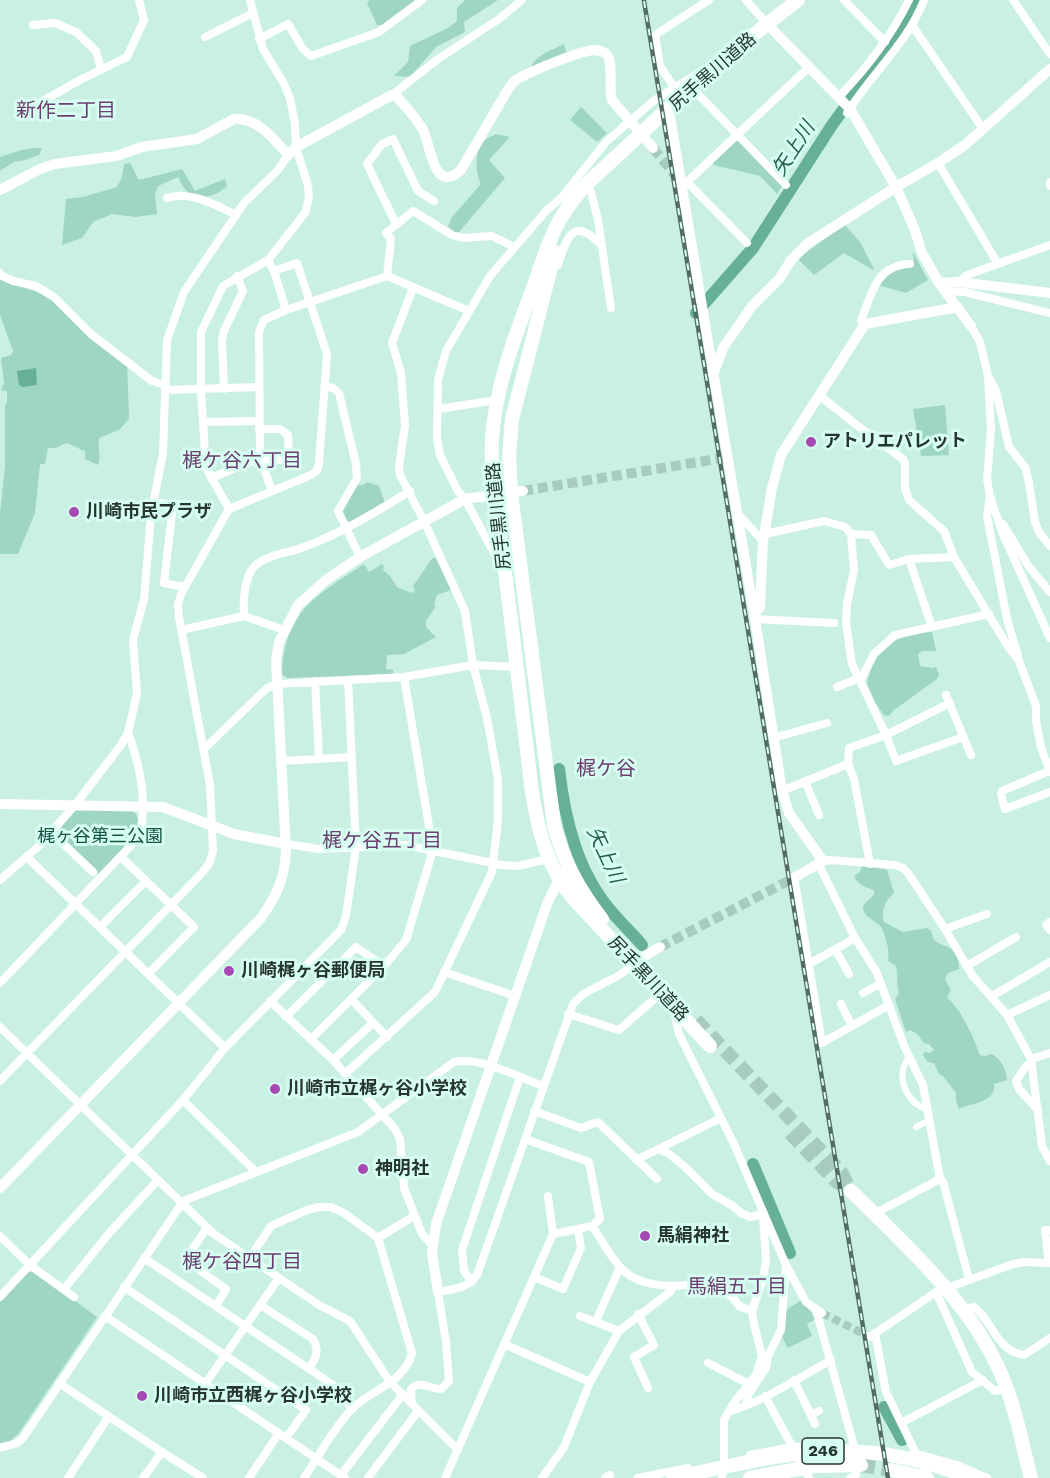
<!DOCTYPE html>
<html>
<head>
<meta charset="utf-8">
<style>
	body { margin:0 }
	canvas { display:block; background:#c9f0e3 }
</style>
</head>
<body>
<canvas width="1050" height="1478"></canvas>
<script>
const ctx = document.querySelector('canvas').getContext('2d');
ctx.lineJoin = 'round';
function fill(path, color) { ctx.fillStyle = color; ctx.fill(path, 'evenodd'); }
function stroke(path, color, width, dash) { ctx.strokeStyle = color; ctx.lineWidth = width; ctx.lineCap = dash ? 'butt' : 'round'; ctx.setLineDash(dash || []); ctx.stroke(path); }
function drawText(font, color, halo, rows, align = 'center') {
  ctx.font = font + ' "Work Sans","Noto Sans JP",sans-serif'; ctx.lineWidth = 6; ctx.setLineDash([]); ctx.textBaseline = 'middle'; ctx.strokeStyle = halo; ctx.fillStyle = color; for (const [text, x, y, turn = 0] of rows) {
    ctx.save(); ctx.translate(x, y); ctx.rotate((+turn || 0) * Math.PI / 180); ctx.textAlign = isNaN(turn) ? turn : align; if (halo) ctx.strokeText(text, 0, 0); ctx.fillText(text, 0, 0); ctx.restore();
  }
}
fill(new Path2D(`
	M369,0H418L383,25H377L367,3Z
	M465,0H498L464,22L465,32L436,47L410,77L394,76L408,62L410,46L448,28L457,21V8Z
	M564,44L567,55L530,69C535,55 552,50 564,44Z
	M581,107L607,133L597,142L570,120Z
	M496,134L510,137L489,160L505,178L459,232H454L448,226L452,217L481,184C475,172 474,153 484,141C487,138 492,136 496,134Z
	M738,139L783,185L777,194L760,176L714,165L712,162Z
	M35,148H42L39,155L25,160L14,162L0,171V157L21,150Z
	M130,163L139,180L182,169L195,191L225,179L227,186C217,196 197,203 186,190C183,187 180,181 178,177L158,186L155,194L157,214L136,217L112,214L93,222L82,238L62,245L66,199L83,197L117,187L122,177L124,164Z
	M844,224L860,242L875,271L844,253L814,275L798,259Z
	M913,252L928,280L906,293L878,285L893,269L914,266Z
	M0,279L53,298L127,363L129,419L119,430L99,438C97,448 102,455 98,465L85,459V451C78,449 74,445 66,443L56,448H48L45,464H40L35,513L18,554H0V515L5,466V405L7,403V391L1,390L4,383L1,358L11,355L13,351L0,315Z
	M945,405L949,455L921,456L913,409Z
	M367,482L379,486L385,503L350,522L346,521L342,513L357,485H363Z
	M435,557L451,590L437,595L434,604L436,606L426,621V627L436,637L404,654L387,655L386,669L393,670V674L287,678L282,674C285,610 316,596 364,564L369,572L382,564L384,567L383,570L390,576L397,587L411,593L415,591L413,586L431,560Z
	M932,632L936,651H922L918,654L920,666L932,668L936,667L939,674L937,679L894,710L889,716L884,715L875,702L867,683C875,647 896,634 932,632Z
	M74,809L133,811C152,829 113,861 100,875L54,831Z
	M865,865L887,870L894,893C886,900 880,910 884,922L903,932L927,928L931,931L934,940C949,950 959,946 959,969L948,973L945,979L951,990L947,997L959,1011L972,1035L980,1055L985,1056L992,1054C1002,1060 1006,1069 1007,1080L994,1084C997,1102 971,1103 959,1109L956,1101V1093L943,1076L939,1074L934,1063L928,1062L923,1056L924,1052L930,1053L934,1050L929,1044L924,1043L917,1034L910,1030L906,1032L895,999L899,993C896,984 898,976 896,966L888,961C890,950 886,937 881,927C877,921 859,915 864,905C866,901 872,898 874,894V890C865,887 858,885 854,876L860,872L862,866Z
	M34,1271L97,1317L19,1433L10,1441L0,1443V1300L29,1272Z
	M801,1300L815,1317L816,1319L807,1324L812,1336L788,1348L782,1337L785,1311Z`), '#9ed5c3');
fill(new Path2D(`
	M36,368L37,385L22,387L19,385L17,371Z`), '#66af99');
stroke(new Path2D(`
	M696,313L753,248L832,125L892,43L904,25L916,0
	M559,769C565,820 577,871 611,911C621,923 632,933 642,945
	M753,1164L790,1253
	M884,1407L902,1440`), '#66af99', 12);
stroke(new Path2D(`
	M822,1313L868,1336`), '#a8cbbf', 8, [8, 4]);
stroke(new Path2D(`
	M653,148L675,175
	M523,491L723,458
	M660,947L792,879`), '#a8cbbf', 10, [10, 5]);
stroke(new Path2D(`
	M696,1020L841,1172L851,1191
	M790,1133L836,1181L847,1189`), '#a8cbbf', 14, [14, 7]);
stroke(new Path2D(`
	M861,1465L891,1470`), '#a8cbbf', 14, [14, 7]);
stroke(new Path2D(`
	M909,1057C895,1076 905,1102 928,1110
	M916,1127L930,1120`), '#fff', 6);
stroke(new Path2D(`
	M746,0L768,25
	M844,0L885,42
	M1013,0L1050,54
	M33,25L55,23L76,32L96,51L101,69
	M912,25L983,129
	M205,37L253,13
	M259,39L288,24L303,49L311,56L379,32L422,0
	M674,87L660,66L655,35L709,0
	M696,92L786,185
	M392,95L438,59L499,19L522,0
	M838,98C866,69 891,37 909,0
	M41,102L80,80L127,57L144,20L139,0
	M847,113C871,74 907,44 924,0
	M938,163L998,264
	M687,182L747,243
	M1050,182V186
	M682,183L687,182L808,68
	M591,192L598,220L611,308
	M167,198C188,190 216,205 236,215
	M396,224L367,164L382,144L393,139L418,191L434,201
	M268,260L274,271L286,310
	M558,265C566,240 572,215 600,244
	M0,273L2,276L13,281L36,286L54,297L91,334L152,381L165,385
	M387,276L391,239L386,233L413,211L452,235L463,238L492,236L514,247
	M959,282L967,275L1050,245
	M945,291L965,292L1050,313
	M861,321C871,295 876,265 910,264
	M971,326L980,342L988,376L991,430L987,479L990,496L1002,532L1050,638
	M990,379L996,391L1009,447L1025,467L1029,482L1035,522L1039,532L1050,546
	M325,386L333,388L339,393L356,464L357,478L338,511L360,557
	M224,389L222,341L224,331L243,291L237,276
	M165,390L259,387
	M819,395L868,434L903,459L905,463V488L909,500L944,531L954,557L1007,645L1019,661L1036,706V721L1041,747L1050,772
	M438,409L497,400
	M203,422L259,421
	M259,429H280L288,435L289,454L281,460H261
	M211,478L260,458
	M272,491L260,458L259,332L264,320L286,310L387,276L469,311
	M990,496L987,516L1007,619L1018,656
	M153,502L173,505L164,583L185,587
	M229,509L206,468L201,390V332L223,286L268,260L305,213L309,198L308,186L296,147L295,124L290,98L283,82L263,49L250,0
	M737,513L763,541
	M1003,524L1029,567L1050,592
	M765,534L824,521L845,527L851,534L854,570L847,604L846,623L852,664L886,735L849,748L848,764L854,779L870,864
	M851,534L871,535L889,565L909,559
	M502,562L494,553L465,499L458,491L440,455L437,438L438,380L446,351L490,276L546,211L562,197L606,142L652,102L705,69
	M244,616C243,601 244,574 257,564C270,554 289,553 304,547C342,533 376,512 410,491
	M755,619L834,623
	M932,627L909,559L954,557
	M181,630L244,616L284,630
	M315,681L319,758
	M860,681L874,654L895,635L989,614
	M837,687L859,678
	M946,695L971,755
	M950,703L886,735L896,761L963,737
	M773,738L827,723
	M205,748L267,688L277,684L404,677L473,665L517,667
	M282,761L351,757
	M1049,771L1002,791L1001,794L1005,809L1050,792
	M805,781L819,815
	M782,791L848,764
	M51,832L93,872
	M286,844L319,849L405,845L502,865L517,866L549,859
	M27,857L225,1048
	M121,857L194,927L149,973
	M823,861L830,860L894,865L903,868L908,873L945,929L972,975L1007,1015L1031,1059L1042,1146L1050,1161
	M818,863L855,938L876,971L905,1048L923,1085L940,1179L943,1182L969,1279
	M794,877L822,1043L889,1005
	M0,880L40,845L75,805L121,745L128,733L137,693L133,640L144,599L151,515L163,453L167,340L184,292L244,203L278,170L288,155
	M1050,922L1046,925L1050,930
	M100,927L146,881
	M945,929L987,914
	M835,949L849,974
	M809,964L855,938
	M967,966L1016,937
	M444,972L515,996
	M0,983L139,837C148,803 140,765 128,733
	M863,993L880,984
	M992,996L1050,962
	M351,999L387,1037
	M270,1001L333,1060L395,1129L400,1139L404,1188L422,1234L432,1245
	M841,1004L852,1026
	M673,1007L679,1034L734,1144L786,1265L806,1302L822,1313
	M568,1014L619,1030L661,993
	M1007,1015L1050,995
	M286,1017L356,947L384,966
	M0,1027L214,1234L319,1305L350,1321L390,1382L458,1450
	M311,1039L384,966L406,940L433,850L404,677
	M1031,1059L1050,1053
	M333,1060L373,1023
	M1032,1063L1026,1066L1016,1081L1019,1089L1038,1110
	M345,1074L435,992L492,872L498,820V780L487,718L473,665L465,611L424,521L400,475L399,466L405,426L401,373L392,343L413,288
	M0,1081L201,874L209,864L213,851L210,785L179,617L178,605L181,594L229,509L311,475L317,471L319,463L327,354L297,263L274,271
	M183,1100L256,1172
	M534,1111L581,1128L598,1122L657,1179
	M525,1139L589,1162L600,1219L592,1226L553,1234
	M658,1149L668,1153L685,1167L712,1194L733,1206L741,1213L750,1217L763,1214
	M636,1160L721,1118
	M874,1214L940,1179
	M592,1226C602,1240 610,1257 622,1269C641,1289 684,1289 708,1280L733,1298L739,1306L752,1311
	M207,1228L185,1260L226,1289L216,1306
	M0,1236L31,1266L74,1297
	M378,1238L414,1216
	M1048,1256L1045,1230H1050
	M144,1258L333,1385L352,1409
	M249,1259L271,1226L307,1210L319,1207H331L344,1213L378,1238L412,1353C405,1382 371,1390 352,1409C336,1424 317,1459 304,1478
	M534,1277L563,1289L581,1248L578,1229
	M472,1282L464,1271L462,1250L520,1077
	M124,1287L306,1410L286,1438
	M64,1289L111,1231L158,1180
	M936,1292L972,1372L995,1391L1007,1388
	M0,1297L183,1100L225,1048L341,930L346,916L356,847L348,680
	M260,1305L313,1339C320,1351 316,1358 309,1369
	M964,1309L974,1307C994,1322 995,1350 1024,1355L1050,1338
	M816,1310L854,1446
	M638,1314L654,1345L634,1357L648,1388
	M105,1316L345,1478
	M580,1316L619,1331
	M596,1321L620,1267
	M875,1333L886,1392L928,1478
	M868,1336L870,1337L936,1292L1013,1264L1024,1262L1048,1263
	M504,1344L590,1382
	M708,1363L749,1384
	M794,1380L815,1424
	M59,1383L162,1452
	M205,1384L279,1278
	M765,1396L809,1478
	M412,1404L411,1389C421,1379 430,1390 441,1389L449,1381L446,1342L438,1292C453,1289 467,1289 477,1275L573,1004L583,994L616,977L634,965
	M746,1405L748,1395L766,1368L768,1356L781,1330L786,1265
	M729,1411C757,1405 804,1375 831,1360
	M811,1415L819,1411
	M901,1423L983,1380
	M0,1448L17,1443L23,1438L182,1203L186,1200L358,1132L454,1062C479,1056 518,1077 543,1086
	M914,1453L957,1465L987,1478
	M750,1455L792,1447L832,1445
	M341,1475L403,1394
	M68,1478L109,1416
	M143,1478L162,1452L203,1478
	M249,1478L279,1433
	M368,1478L418,1411
	M445,1478L553,1234L548,1196
	M542,1478L564,1447L590,1382L619,1331L670,1292L673,1287
	M605,1478L610,1475
	M638,1478L688,1468
	M722,1478L724,1461V1420L733,1404L756,1375L762,1356L754,1324L752,1311L763,1279L766,1260L763,1217
	M850,1478L856,1475L857,1465`), '#fff', 8);
stroke(new Path2D(`
	M768,25L850,109L896,187L915,230L922,253L939,283L971,326
	M670,117L755,619L782,791L789,813L823,861L792,879
	M0,190L40,169L55,164L116,156L142,147L197,139L234,119C257,117 274,139 288,155L296,147L392,95L398,98C406,107 415,117 422,128C431,142 432,196 461,170L507,91C510,87 512,83 516,80C528,72 580,51 594,50C599,50 603,51 607,55C614,63 608,88 612,100L653,148
	M939,283L959,282L1050,293
	M713,375L723,348L752,306L780,278L791,260L807,244L896,187L938,163L965,145L1050,69
	M754,614L760,607L763,541L772,488L781,455L865,324L958,307
	M0,804L163,807L234,834L286,844
	M634,965L640,959L660,947
	M0,1188L261,918C277,895 284,880 286,852L276,660L279,642L298,605L326,580L360,557L465,499L523,491
	M438,1292L432,1253L436,1224L547,904L559,879L569,870`), '#fff', 10);
stroke(new Path2D(`
	M555,252L512,419L509,457L511,493L554,825C563,861 579,890 602,919
	M710,1046L572,897C547,867 538,830 532,792C523,718 514,645 505,571C499,528 490,483 492,440C495,388 514,339 532,291C549,243 553,218 591,180L716,64L798,0
	M851,1191C910,1249 979,1310 1007,1389C1018,1418 1023,1448 1031,1478`), '#fff', 14);
stroke(new Path2D(`
	M891,1470L927,1478
	M673,1478C784,1454 860,1432 970,1478
	M750,1478L815,1466L861,1465`), '#fff', 14);
const rail = new Path2D(`
	M644,1L888,1478`);
stroke(rail, '#556b65', 4.5);
stroke(rail, '#d6fef1', 2, [7]);
for (const [x, y, r, color] of [
	[811,442,6,"#a749b2"],
	[74,512,6,"#a749b2"],
	[229,971,6,"#a749b2"],
	[275,1089,6,"#a749b2"],
	[363,1169,6,"#a749b2"],
	[645,1236,6,"#a749b2"],
	[142,1396,6,"#a749b2"]
]) { const dot = new Path2D(); dot.arc(x, y, r, 0, 2 * Math.PI); ctx.fillStyle = color; ctx.fill(dot); stroke(dot, '#d6fef1', 2); }
for (const [x, y, w] of [
	[823,1451,42]
]) { const box = new Path2D(); box.roundRect(x - w / 2, y - 13, w, 26, 4.5); ctx.fillStyle = '#d6fef1'; ctx.fill(box); stroke(box, '#263531', 1.5); }
drawText('bold 16px', '#263531', null, [
	["246",823,1451]
]);
drawText('18px', '#263531', '#d6fef1', [
	["尻手黒川道路",713,72,-41],
	["尻手黒川道路",499,516,-96],
	["尻手黒川道路",648,979,47]
]);
drawText('bold 18px', '#263531', '#d6fef1', [
	["アトリエパレット",823,442],
	["川崎市民プラザ",86,512],
	["川崎梶ヶ谷郵便局",241,971],
	["川崎市立梶ヶ谷小学校",287,1089],
	["神明社",375,1169],
	["馬絹神社",657,1236],
	["川崎市立西梶ヶ谷小学校",154,1396]
], 'left');
drawText('18px', '#125042', '#d6fef1', [
	["梶ヶ谷第三公園",100,837]
]);
drawText('20px', '#6c3d71', '#d6fef1', [
	["新作二丁目",66,111],
	["梶ケ谷六丁目",242,461],
	["梶ケ谷",606,769],
	["梶ケ谷五丁目",382,841],
	["梶ケ谷四丁目",242,1262],
	["馬絹五丁目",737,1287]
]);
drawText('italic 20px', '#245f4f', '#d6fef1', [
	["矢上川",794,149,-57],
	["矢上川",605,855,65]
]);
</script>
</body>
</html>
